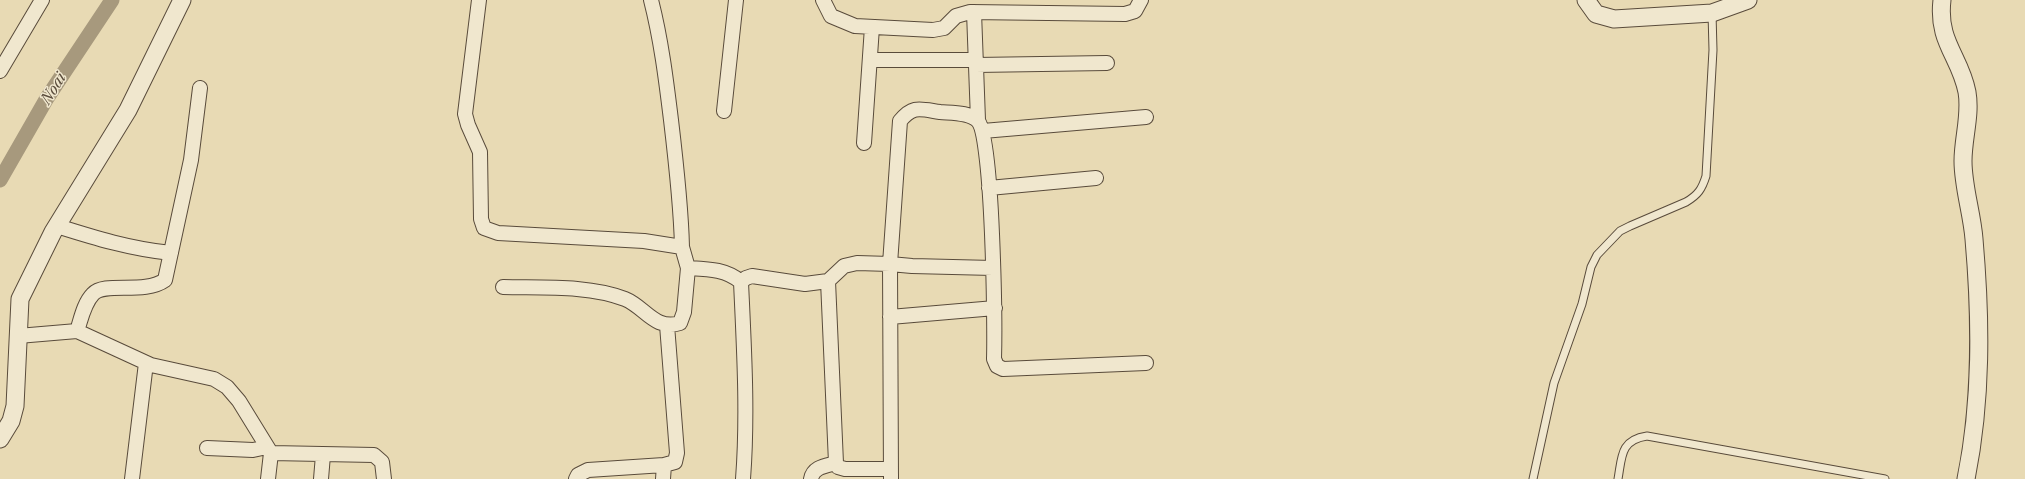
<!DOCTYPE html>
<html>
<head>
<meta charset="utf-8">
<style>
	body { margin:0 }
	canvas { display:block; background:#e8dab4 }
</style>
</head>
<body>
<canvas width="2025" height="479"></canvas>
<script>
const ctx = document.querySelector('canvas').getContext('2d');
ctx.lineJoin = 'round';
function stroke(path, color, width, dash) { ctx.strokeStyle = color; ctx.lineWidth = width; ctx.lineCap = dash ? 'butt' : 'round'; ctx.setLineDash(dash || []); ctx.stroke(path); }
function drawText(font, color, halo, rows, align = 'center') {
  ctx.font = font + ' "Libre Caslon Text",serif'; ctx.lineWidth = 3; ctx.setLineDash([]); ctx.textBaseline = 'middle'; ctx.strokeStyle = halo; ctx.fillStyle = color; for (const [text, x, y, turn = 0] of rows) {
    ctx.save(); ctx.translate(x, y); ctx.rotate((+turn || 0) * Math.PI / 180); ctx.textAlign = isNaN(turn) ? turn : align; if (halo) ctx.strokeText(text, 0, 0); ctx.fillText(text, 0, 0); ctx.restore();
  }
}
stroke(new Path2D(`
	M0,180L47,98L112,0`), '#a7997d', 15);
const service = new Path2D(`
	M1533,479L1554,383L1582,304L1591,267L1597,255L1620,231L1630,226L1686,202C1698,195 1702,189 1706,176L1713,50L1712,13
	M1618,479C1622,457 1620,440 1647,436L1885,479`);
const minor = new Path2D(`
	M479,0L465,114L468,125L480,152L481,219L484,228L498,233L644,241L682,247L688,268C708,269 726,269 741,282
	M651,0C661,39 666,79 671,120C676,162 681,204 682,247
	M823,0L831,16L855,26L933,30L944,28L956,16L970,12L1125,14L1135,11L1141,0
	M974,12L978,120
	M870,60H976
	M976,65L1107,63
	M0,71L42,0
	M724,111L736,0
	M983,131L1146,117
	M864,143L872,27
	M989,188L1096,178
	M57,226C95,238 131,249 171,253
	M828,281L836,463L838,467L845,469H891
	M503,287C542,288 589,285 625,299C645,307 655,331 680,323L684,312L688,268
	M890,317L995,308
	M77,331L151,365L214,379L227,387L239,401L271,453
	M18,336L77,331C81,319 84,303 93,294C105,281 144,295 165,280L191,160L200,88
	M207,448L253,450L267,447
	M132,479L146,363
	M268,479L271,453L374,455L382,462L384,479
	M321,479L323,455
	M576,479L578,475L588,470L664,465L675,462L677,453L667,325
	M663,479L664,465
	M743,479C748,414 744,348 741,282L746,278L752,276L805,284L828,281L844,266L857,263L890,264L900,121C913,105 920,109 940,112C951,113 970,112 978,121C993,138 995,326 994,359L997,366L1003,369L1146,363
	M811,479C813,467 825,466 836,463
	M891,479L890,264L912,266L993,268`);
const tertiary = new Path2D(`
	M1586,0L1596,14L1614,19L1712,13L1748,0
	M1942,0C1937,42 1960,56 1967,92C1971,115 1963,138 1963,161C1963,187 1972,213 1974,239C1981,319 1982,400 1966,479
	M0,439L11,421L15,406L20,299L53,232L128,110L182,0`);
stroke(service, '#594b3b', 9);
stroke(minor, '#594b3b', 16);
stroke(tertiary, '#594b3b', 19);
stroke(service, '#f0e7ce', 7);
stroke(minor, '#f0e7ce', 14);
stroke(tertiary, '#f0e7ce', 17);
drawText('italic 15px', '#5b4d3d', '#f0e7ce', [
	["Noai",54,89,-58]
]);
</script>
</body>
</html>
